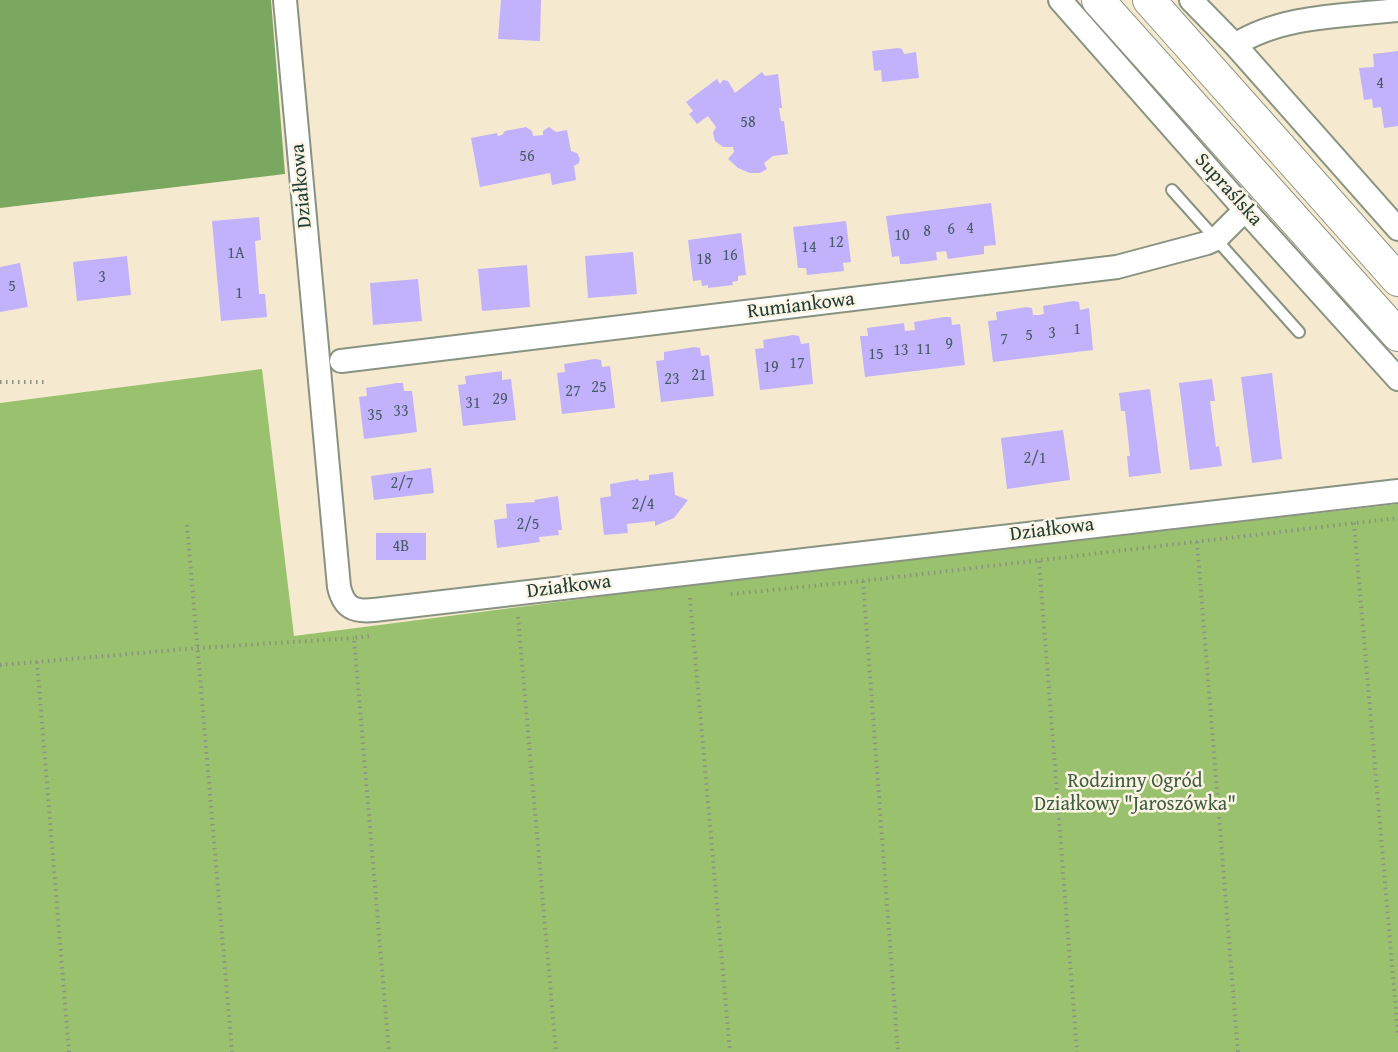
<!DOCTYPE html>
<html>
<head>
<meta charset="utf-8">
<style>
	body { margin:0 }
	canvas { display:block; background:#f5e9d0 }
</style>
</head>
<body>
<canvas width="1398" height="1052"></canvas>
<script>
const ctx = document.querySelector('canvas').getContext('2d');
ctx.lineJoin = 'round';
function fill(path, color) { ctx.fillStyle = color; ctx.fill(path, 'evenodd'); }
function stroke(path, color, width, dash) { ctx.strokeStyle = color; ctx.lineWidth = width; ctx.lineCap = dash ? 'butt' : 'round'; ctx.setLineDash(dash || []); ctx.stroke(path); }
function drawText(font, color, halo, rows, align = 'center') {
  ctx.font = font + ' "Gentium Book Plus",serif'; ctx.lineWidth = 5; ctx.setLineDash([]); ctx.textBaseline = 'middle'; ctx.strokeStyle = halo; ctx.fillStyle = color; for (const [text, x, y, turn = 0] of rows) {
    ctx.save(); ctx.translate(x, y); ctx.rotate((+turn || 0) * Math.PI / 180); ctx.textAlign = isNaN(turn) ? turn : align; if (halo) ctx.strokeText(text, 0, 0); ctx.fillText(text, 0, 0); ctx.restore();
  }
}
fill(new Path2D(`
	M262,369L294,636L721,581L1398,504V1052H0V403Z`), '#9ac26e');
fill(new Path2D(`
	M0,0H271L285,174L0,208Z`), '#7ba861');
fill(new Path2D(`
	M501,0H541L540,41L498,39Z
	M898,48L902,49L904,54L916,52L919,78L882,82L881,70L874,71L872,51Z
	M1398,51V126L1384,128L1381,107L1373,108L1372,99L1364,100L1359,68L1374,67L1373,54Z
	M762,72L765,76L778,74L782,108H779L781,121H784L788,154L773,156L764,163L767,169L760,173H750L738,168L728,159L734,152L733,147H723L715,141L713,133L716,127L708,116L697,124L689,114L693,111L686,102L717,79L720,84L723,80L728,81L735,93Z
	M526,127L532,131L533,136L543,135V131L549,127L556,132L567,130L571,151L577,153L580,159L579,163L574,166L576,180L552,185L550,173L480,187L471,138L497,133L498,136L502,135L505,131Z
	M991,203L996,245L984,246V254L948,259L946,251L936,252L937,260L907,264H900L899,256L892,257L886,216Z
	M259,217L261,240L255,241L259,294H265L267,317L221,321L212,221Z
	M846,221L851,262L843,263L844,271L807,275L806,268H798L793,227Z
	M741,233L746,275L738,276V281L732,282L733,285L708,288V285L702,286L701,280L693,281L688,240Z
	M633,252L637,294L588,298L585,256Z
	M127,256L131,295L77,301L73,262Z
	M20,263L28,307L0,312V267Z
	M527,265L530,307L482,311L478,269Z
	M418,279L422,321L373,325L370,283Z
	M1073,301L1079,302L1080,310L1089,308L1093,350L993,362L988,321L997,320L996,312L1026,307L1032,308L1033,315H1039L1044,314L1043,306Z
	M944,317H951L952,325L960,324L965,365L865,377L860,336H868L867,328L904,323L905,331L915,330L914,322Z
	M793,335L799,336L801,344L809,343L813,384L760,390L755,349L764,348L763,340Z
	M694,347L700,348L701,356L709,355L714,396L661,402L656,361L664,360V352Z
	M595,359L601,360L602,367L610,366L615,408L562,414L557,373L565,372L564,364Z
	M502,371V380L511,379L516,420L463,426L458,385L466,384L465,376Z
	M1272,373L1282,459L1252,463L1241,377Z
	M1212,379L1215,401H1210L1216,447L1219,446L1222,466L1190,470L1179,383Z
	M397,383H403L404,391H412L417,432L364,439L359,397L367,396L366,388Z
	M1150,389L1161,473L1129,477L1127,456H1130L1125,411H1121L1119,393Z
	M1063,430L1070,480L1007,489L1001,438Z
	M431,468L434,493L374,500L371,476Z
	M673,472L675,495L688,500L674,518L655,526V521L627,524L628,533L604,535L600,498L611,496L610,484L638,479L639,481L649,480V475Z
	M558,496L562,530H558L559,535L539,537L540,542L497,548L494,520L507,518L506,504L535,502L534,500Z
	M376,533H426V560H376Z`), '#c2b2fc');
const service = new Path2D(`
	M1172,190L1299,332`);
const minor = new Path2D(`
	M285,0L339,587C344,608 354,612 374,610L1398,491
	M1060,0L1245,210L1398,379
	M1191,0L1235,45L1398,229
	M1235,45C1282,15 1344,16 1398,10
	M341,361L1117,267L1207,243L1216,239L1245,210`);
const secondary = new Path2D(`
	M1098,0L1398,335
	M1149,0L1398,280`);
stroke(service, '#8a9382', 14);
stroke(minor, '#8a9382', 26);
stroke(secondary, '#8a9382', 34);
stroke(new Path2D(`
	M0,382H45
	M1354,523L1398,1033
	M187,525L232,1052
	M1197,542L1238,1052
	M1039,561L1077,1052
	M863,581L898,1052
	M731,594L863,581L1398,518
	M690,598L730,1052
	M518,617L556,1052
	M369,636L354,638L389,1052
	M37,662L69,1052
	M0,665L198,648L354,638`), '#8a9382', 4, [1.5, 4.5]);
stroke(service, '#fff', 10);
stroke(minor, '#fff', 22);
stroke(secondary, '#fff', 32);
drawText('16px', '#485a66', null, [
	["4",1380,84],
	["58",748,123],
	["56",527,157],
	["4",970,229],
	["6",951,230],
	["8",927,232],
	["10",902,236],
	["12",836,243],
	["14",809,248],
	["1A",236,254],
	["16",730,256],
	["18",704,260],
	["3",102,278],
	["5",12,287],
	["1",239,294],
	["1",1077,330],
	["3",1052,334],
	["5",1029,336],
	["7",1004,340],
	["9",949,345],
	["11",924,350],
	["13",901,351],
	["15",876,355],
	["17",797,364],
	["19",771,368],
	["21",699,376],
	["23",672,380],
	["25",599,388],
	["27",573,392],
	["29",500,400],
	["31",473,404],
	["33",401,412],
	["35",375,416],
	["2/1",1035,459],
	["2/7",402,484],
	["2/4",643,505],
	["2/5",528,525],
	["4B",401,547]
]);
drawText('20px', '#1f3d34', '#fcf5e5', [
	["Działkowa",302,186,-95],
	["Supraślska",1228,190,48],
	["Rumiankowa",801,306,-7],
	["Działkowa",1052,530,-7],
	["Działkowa",569,587,-7]
]);
drawText('20px', '#3e5e42', '#fcf5e5', [
	["Rodzinny Ogród",1135,782],
	["Działkowy \"Jaroszówka\"",1135,805]
]);
</script>
</body>
</html>
